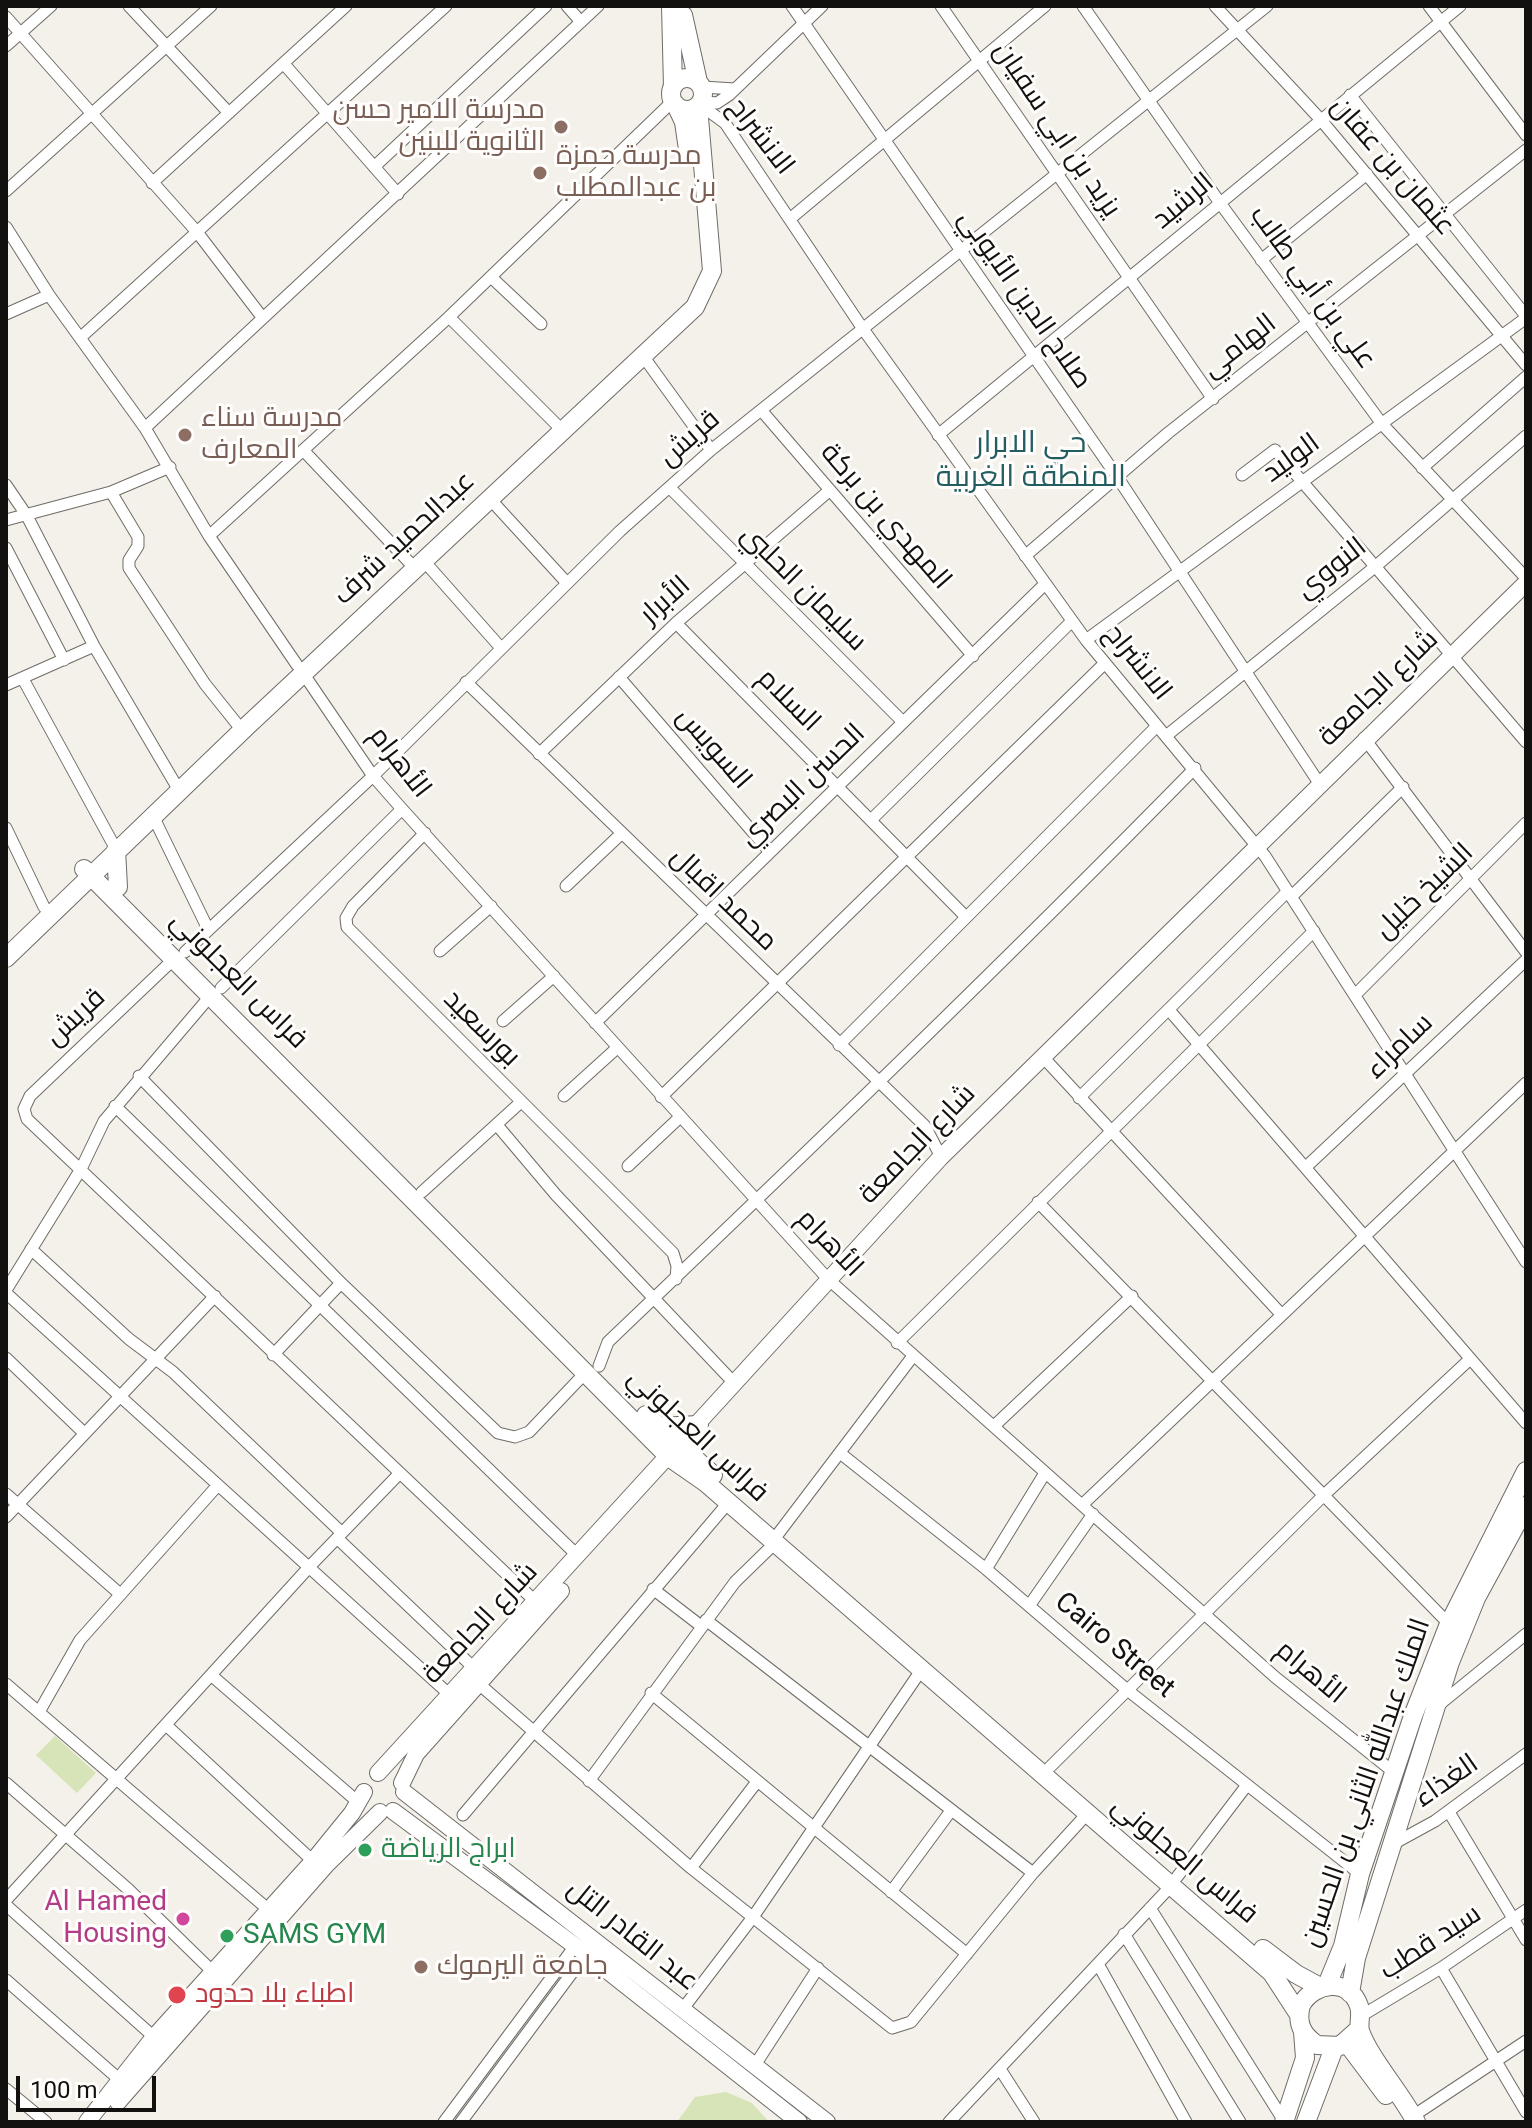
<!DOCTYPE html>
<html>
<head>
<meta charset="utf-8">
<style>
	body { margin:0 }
	#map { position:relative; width:1532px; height:2128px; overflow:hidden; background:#f4f0ea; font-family:Roboto,sans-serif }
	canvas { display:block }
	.frame { position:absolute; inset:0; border:8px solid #13110f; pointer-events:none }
	.scale { position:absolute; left:16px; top:2076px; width:140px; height:36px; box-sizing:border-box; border:4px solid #13110f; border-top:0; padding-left:10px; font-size:24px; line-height:28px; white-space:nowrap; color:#13110f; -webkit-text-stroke:6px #fffefd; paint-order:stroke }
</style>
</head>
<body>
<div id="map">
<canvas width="1532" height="2128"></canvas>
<div class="frame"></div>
<div class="scale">100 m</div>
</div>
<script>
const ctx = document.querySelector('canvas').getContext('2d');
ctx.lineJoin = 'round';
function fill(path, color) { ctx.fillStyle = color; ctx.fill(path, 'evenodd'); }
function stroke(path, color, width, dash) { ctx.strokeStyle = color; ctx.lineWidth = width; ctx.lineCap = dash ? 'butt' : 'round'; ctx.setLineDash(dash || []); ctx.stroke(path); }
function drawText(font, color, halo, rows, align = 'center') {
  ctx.font = font + ' Roboto,Cairo,sans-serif'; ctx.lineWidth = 6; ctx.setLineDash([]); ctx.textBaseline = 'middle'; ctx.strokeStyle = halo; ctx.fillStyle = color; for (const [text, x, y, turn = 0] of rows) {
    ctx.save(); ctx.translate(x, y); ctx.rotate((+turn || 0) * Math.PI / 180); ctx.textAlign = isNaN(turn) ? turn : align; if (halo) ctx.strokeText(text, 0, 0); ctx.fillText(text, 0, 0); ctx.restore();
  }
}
fill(new Path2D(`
	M55,1736L96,1773L77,1793L36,1755Z
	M726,2092L752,2103L769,2122H677L695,2097Z`), '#d6e4b7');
const street = new Path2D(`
	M129,6L229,113
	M567,6L581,22
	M792,6L1118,478L1319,783
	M941,6L1213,399
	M1083,6L1220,203L1382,424L1526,578
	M1215,6L1321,120L1526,365
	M1429,6L1526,135
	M6,17L197,232L262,317
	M6,46L51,6
	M284,64L398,194
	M702,87L735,89
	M1350,95L1526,316
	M705,102L717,103L729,95L822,6
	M699,104L725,123L863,329L1086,640L1265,856L1526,1262
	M374,167L546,6
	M152,183L346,6
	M6,191L211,6
	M791,218L1045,6
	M6,227L49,295L145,428L209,536L297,665
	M1261,260L1367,174
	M491,277L541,324
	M6,314L49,295
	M449,317L557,425
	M80,338L446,6
	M643,356L711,450
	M761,410L973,656
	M145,428L598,6
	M938,435L1460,6
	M303,450L409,562
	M1422,468L1526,377
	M1242,475L1275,450L1526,742
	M6,485L27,516L94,646L180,792
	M670,488L903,722
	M111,492L138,537V546L129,560V568L205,684L237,724
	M490,499L567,583
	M6,520L111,492L170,467
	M209,536L449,317L673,101
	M6,548L64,660
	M1025,556L1168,433L1526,150
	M424,561L501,648
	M676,623L965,916
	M1086,640L1526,318
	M303,673L373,776L402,809L828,1279L1275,1677L1396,1774
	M619,677L770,852
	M23,679L112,842
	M466,682L925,1126L941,1157
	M6,685L94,646
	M1166,736L1376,566L1526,436
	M1364,738L1526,952
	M539,754L676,623L830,490
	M153,816L208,929
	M872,819L1072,621
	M6,828L44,907
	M425,833L353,906L346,918L347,927L673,1253L677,1266L676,1279
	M566,886L621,834
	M1292,896L1403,787
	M440,951L491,906
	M185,952L373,776L620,531L711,450L1267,6
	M175,958L30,1096L24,1109L27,1119L536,1602
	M221,988L402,809
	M1355,995L1526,823
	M1169,1010L1526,1423
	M503,1021L554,976
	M595,1023L1045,584
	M839,1045L1157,726
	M1042,1056L1281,1314
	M139,1076L341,1283L498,1433L515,1437L529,1432L587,1371
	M564,1096L617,1048
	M661,1097L1105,663
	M1079,1098L1288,891
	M115,1106L578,1556
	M497,1125L556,1195L735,1384
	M628,1166L679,1118
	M1307,1166L1526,960
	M422,1192L521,1102
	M1038,1202L1449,1624
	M31,1249L129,1339L173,1372L342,1533
	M6,1290L81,1169L104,1121L212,994
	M6,1293L450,1695
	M897,1343L1314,931
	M273,1355L341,1283
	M6,1358L83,1432
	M599,1366L608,1342C806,1153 1003,964 1195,768
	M994,1426L1132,1296
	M840,1453L986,1569L1126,1689L1360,1874
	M6,1494L120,1594
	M1082,1505L1526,1083
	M6,1517L215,1296
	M778,1534L913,1356
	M337,1538L475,1669
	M986,1569L1045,1473
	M653,1589L701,1626
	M1029,1606L1093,1514
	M706,1620L1033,1873
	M211,1675L358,1802
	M6,1684L270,1911
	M479,1684L691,1868L892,2028L911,2022L1033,1873L1086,1815
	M651,1693L967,1954
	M1440,1704L1526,1634
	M39,1712L80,1640L218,1485
	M166,1725L313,1861
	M1050,1767L1324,1495L1469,1360
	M589,1781L735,1582L774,1544
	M6,1783L128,1889L213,1972
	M1449,1812L1526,1940
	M463,1815L728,1503
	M1393,1844L1435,1821L1526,1754
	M691,1868L756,1783
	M1177,1877L1247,1785
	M891,1892L950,1812
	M6,1900L311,1565L399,1474
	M6,1905L154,2037
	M1150,1908L1284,2121
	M1124,1934L1240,2122
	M1098,1964L1186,2122
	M1441,1968L1526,2112
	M6,1980L121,2081
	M682,2010L753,1917L922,1669
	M1361,2016L1441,1968L1526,1910
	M755,2065L818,1968
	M1000,2069L1034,2122
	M6,2089L46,2122
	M1413,2116L1526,2041
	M444,2122L575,1946
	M461,2122L586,1954
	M949,2122L1171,1886`);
const secondary = new Path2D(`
	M378,1773L941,1157L1526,583
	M402,1783L416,1754L561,1591
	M404,1792L827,2122
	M393,1811L586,1954L799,2122
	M118,2102L327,1864L380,1812
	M87,2122L154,2037L313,1861L352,1813L364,1792`);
const primary = new Path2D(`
	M671,6L673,87
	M683,15L698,82
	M671 94a16 16 0 1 1 32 0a16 16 0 1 1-32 0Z
	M676,105L684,122L689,156
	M116,850L118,887
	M84,869L669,1457L705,1482L1272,1973L1298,2013
	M6,958L247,726L695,307L712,271L698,106
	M646,1415L713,1475
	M658,1427L699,1425
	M1263,1949L1296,1974L1320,1987
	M1327,1985L1343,1946L1360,1874L1413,1716L1449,1624L1526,1471
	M1350,1993L1356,1958L1450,1662L1476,1598L1526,1506
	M1359,2029L1340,2046L1317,2045C1302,2035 1296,2023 1301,2005C1314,1982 1349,1977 1359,2006C1362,2015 1358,2023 1360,2031C1370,2059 1401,2093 1416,2122
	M1347,2043L1386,2095
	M1284,2122L1305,2058L1303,2032
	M1306,2122L1334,2048`);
stroke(street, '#6f6b66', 13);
stroke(secondary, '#6f6b66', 18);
stroke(primary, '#6f6b66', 20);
stroke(street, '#fff', 11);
stroke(secondary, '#fff', 16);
stroke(primary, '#fff', 18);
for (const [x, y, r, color] of [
	[561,127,8,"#8d6e63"],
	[540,173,8,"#8d6e63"],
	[185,435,8,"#8d6e63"],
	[365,1850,8,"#2e9e5b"],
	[183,1919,8,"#d1479c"],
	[227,1936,8,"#2e9e5b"],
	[421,1967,8,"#8d6e63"],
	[177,1995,10,"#e0444e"]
]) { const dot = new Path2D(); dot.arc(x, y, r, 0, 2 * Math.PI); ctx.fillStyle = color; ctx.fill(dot); stroke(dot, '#fffefd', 3); }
drawText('28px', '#785e54', '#fffefd', [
	["مدرسة الامير حسن",545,111,"right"],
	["الثانوية للبنين",545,143,"right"],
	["مدرسة حمزة",556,157],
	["بن عبدالمطلب",556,189],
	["مدرسة سناء",201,419],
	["المعارف",201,451],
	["جامعة اليرموك",437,1967]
], 'left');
drawText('28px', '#13110f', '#fffefd', [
	["يزيد بن ابي سفيان",1056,130,56],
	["الانشراح",760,137,52],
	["عثمان بن عفان",1392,167,49],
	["الرشيد",1184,202,-40],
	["علي بن أبي طالب",1312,288,54],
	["صلاح الدين الأيوبي",1024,300,55],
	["الهامي",1240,347,-38],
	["قريش",690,439,-41],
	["الوليد",1292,459,-36],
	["المهدي بن بركة",885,517,49],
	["عبدالحميد شرف",405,539,-43],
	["النووي",1332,569,-38],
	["سليمان الحلبي",803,589,45],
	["الأبرار",666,601,-42],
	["الانشراح",1137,663,51],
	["شارع الجامعة",1379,689,-44],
	["السلام",788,701,45],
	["السويس",713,749,49],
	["الأهرام",399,763,52],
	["الحسن البصري",803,786,-44],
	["الشيخ خليل",1425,892,-44],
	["محمد اقبال",723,900,44],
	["فراس العجلوني",238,981,45],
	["قريش",76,1018,-43],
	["بورسعيد",481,1029,45],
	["سامراء",1400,1047,-44],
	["شارع الجامعة",918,1145,-46],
	["الأهرام",829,1244,46],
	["فراس العجلوني",697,1436,43],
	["شارع الجامعة",481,1624,-47],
	["Cairo Street",1114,1646,40],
	["الأهرام",1310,1673,40],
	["الغذاء",1447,1782,-35],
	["الملك عبدالله الثاني بن الحسين",1367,1783,-71],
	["فراس العجلوني",1184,1861,40],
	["عبد القادر التل",632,1936,39],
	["سيد قطب",1431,1943,-33]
]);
drawText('28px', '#27864d', '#fffefd', [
	["ابراج الرياضة",381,1850],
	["SAMS GYM",243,1936]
], 'left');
drawText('28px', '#b23c85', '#fffefd', [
	["Al Hamed",167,1903],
	["Housing",167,1935]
], 'right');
drawText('28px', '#be3a42', '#fffefd', [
	["اطباء بلا حدود",195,1995]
], 'left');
drawText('30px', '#235d60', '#fffefd', [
	["حي الابرار",1031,444],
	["المنطقة الغربية",1031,478]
]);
</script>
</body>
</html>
